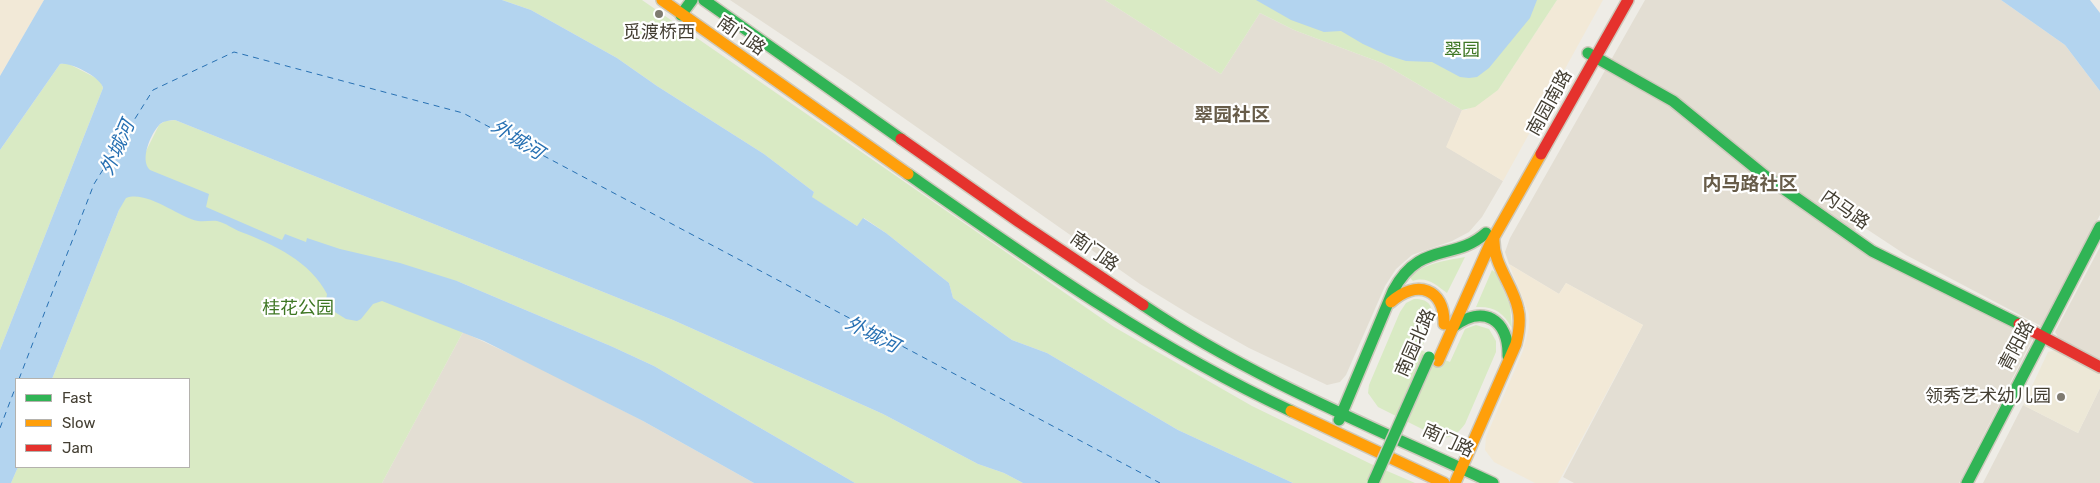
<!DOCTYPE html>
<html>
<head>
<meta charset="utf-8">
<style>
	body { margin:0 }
	#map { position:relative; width:2100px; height:483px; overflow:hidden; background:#eeece6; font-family:Rubik,sans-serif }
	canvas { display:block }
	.legend { position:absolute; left:15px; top:378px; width:175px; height:90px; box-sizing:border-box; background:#fff; border:1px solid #b4b2ad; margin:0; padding:6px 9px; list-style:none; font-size:15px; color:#433e32 }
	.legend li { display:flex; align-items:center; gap:10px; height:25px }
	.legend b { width:25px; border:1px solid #b4b2ad }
</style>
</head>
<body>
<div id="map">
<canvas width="2100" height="483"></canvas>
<ul class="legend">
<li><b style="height:6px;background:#30b455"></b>Fast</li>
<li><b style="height:6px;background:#ff9f0a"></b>Slow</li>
<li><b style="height:6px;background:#e5322d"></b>Jam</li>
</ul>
</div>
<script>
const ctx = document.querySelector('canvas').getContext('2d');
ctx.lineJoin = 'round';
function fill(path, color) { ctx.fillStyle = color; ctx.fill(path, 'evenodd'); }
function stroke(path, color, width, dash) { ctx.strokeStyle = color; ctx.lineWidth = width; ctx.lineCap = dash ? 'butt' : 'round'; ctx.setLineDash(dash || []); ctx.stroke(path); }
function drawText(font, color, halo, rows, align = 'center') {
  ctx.font = font + ' Rubik,"Noto Sans SC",sans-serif'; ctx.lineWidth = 4.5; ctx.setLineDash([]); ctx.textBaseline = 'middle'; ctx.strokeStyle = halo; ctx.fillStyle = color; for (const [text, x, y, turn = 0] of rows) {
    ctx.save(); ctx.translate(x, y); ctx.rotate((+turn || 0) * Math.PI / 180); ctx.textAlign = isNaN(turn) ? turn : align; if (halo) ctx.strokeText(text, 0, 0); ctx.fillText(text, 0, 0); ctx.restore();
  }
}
fill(new Path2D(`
	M730,0H1105L1221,74L1260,13L1294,30L1382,63L1462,110L1447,147L1503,181L1482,217L1469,232L1452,241L1412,255L1396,269L1385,286L1346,375L1340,382L1327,385L1249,348L1194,317L1140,284L854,83Z
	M1645,0H2001L2065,45L2100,91V215L2041,326L1906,255L1859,224L1855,231L1900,264L2035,334L1959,483H1574L1563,477L1643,325L1566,283L1559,294L1509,264L1505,252L1510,238Z
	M2100,247V360L2058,337L2055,332Z
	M463,332L540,368L643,421L754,483H382Z
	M2100,388V483H1983L2023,405L2078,433Z`), '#e3ded3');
fill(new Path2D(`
	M0,0H44L0,76Z
	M1557,0H1603L1503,181L1446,147L1462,110H1466L1498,90Z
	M1509,264L1559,294L1566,283L1643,325L1558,483H1535L1494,462L1485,450L1486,437L1523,351L1529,328V314Z`), '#f2e9d7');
fill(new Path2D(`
	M2056,350L2100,371V388L2078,433L2023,405L2048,352Z`), '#ede8d7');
fill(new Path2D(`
	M502,0H642L1114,327L1252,406L1371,464L1415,483H1293L1178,430L1047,353L1012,340L953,298L949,283L886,233L864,218L857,226L811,197L814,192L764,154L657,86L617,58L531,10Z
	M1105,0H1557L1498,90L1475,107L1462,110L1382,63L1294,30L1260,13L1221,74Z
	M67,63L100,80L103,88L0,350V150L60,64Z
	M175,120L673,320L883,414L978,464L1004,473L1023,483H855L654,366L613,347L457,281L427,318L463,332L382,483H11L18,467H189V379H52L119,210L145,153L159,125L165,121Z
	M1465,257L1447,293C1436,285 1427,276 1413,281L1411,279L1410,277C1427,262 1444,261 1465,257Z
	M1492,270L1496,273L1510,305L1512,328C1503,312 1494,306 1476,307Z
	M1414,299C1446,298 1427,335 1421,350L1450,362L1465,329L1476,325L1489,329L1496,341V352L1465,424C1456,436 1449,441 1434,435L1378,407L1368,393L1369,385L1400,312L1406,303Z`), '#d9eac4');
fill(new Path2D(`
	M44,0H502L531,10L617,58L657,86L764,154L814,192L812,197L857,226L863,218L886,233L949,283L953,298L1012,340L1047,353L1178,430L1293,483H1023L1004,473L978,464L883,414L673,320L175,120C170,120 164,121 160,124C151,133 139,160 150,170L209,194L206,207L282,240L285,234L306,242L307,238L340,249L400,263L457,281L613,347L654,366L855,483H754L643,421L484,341L382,301L373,304L361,319L357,321L346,319L325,306L327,294C311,262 273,244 241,232C233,229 226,223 217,221C211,220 204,222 198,221C178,217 147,190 126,198L119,210L52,379H16V467H18L11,483H0V350L103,88C102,78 70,61 60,64L0,150V76Z
	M1256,0H1537L1530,18L1489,68L1477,77L1469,78L1460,77L1432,62L1406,61L1387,55L1363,44L1341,31L1324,32L1291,20Z
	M2001,0H2090L2100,13V91L2065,45Z`), '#b3d4ef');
stroke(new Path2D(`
	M19,379L94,184L153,90L234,52L463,113L1160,483
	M0,428L16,386`), '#2871b3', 1, [6, 5]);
const fast = new Path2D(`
	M704,0L901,139
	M681,15L692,0
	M1588,53L1673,101L1764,175L1872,251L2019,324
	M908,174C1031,260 1155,348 1291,411
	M1143,305C1251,378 1375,428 1493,483
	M1453,327C1483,304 1509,319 1508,356
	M1339,420L1393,291C1420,240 1454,262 1486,233
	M1967,483L2100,227`);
const slow = new Path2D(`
	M662,0L908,174
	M1391,302C1416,279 1445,288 1444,324
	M1438,361L1490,244L1541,154
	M1291,411L1444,483
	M1455,483L1516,344C1519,332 1521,321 1518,309C1513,284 1492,264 1494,237`);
const jam = new Path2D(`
	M901,139L1019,222L1143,305
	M1541,154L1628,0
	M2019,324L2100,367`);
stroke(fast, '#cec9bc', 14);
stroke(slow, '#cec9bc', 14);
stroke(jam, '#cec9bc', 14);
stroke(fast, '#30b455', 11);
stroke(slow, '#ff9f0a', 11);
stroke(jam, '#e5322d', 11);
const fastBridge = new Path2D(`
	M1373,483L1429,357`);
stroke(fastBridge, '#cec9bc', 14, []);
stroke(fastBridge, '#30b455', 11);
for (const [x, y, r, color] of [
	[659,14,5,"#7f7b71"],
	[2061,397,5,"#7f7b71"]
]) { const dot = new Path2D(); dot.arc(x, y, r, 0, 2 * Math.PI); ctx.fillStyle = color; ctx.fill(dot); stroke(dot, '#fff', 2); }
drawText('18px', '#433e32', '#fff', [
	["觅渡桥西",659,33],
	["领秀艺术幼儿园",2051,397,"right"]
]);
drawText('18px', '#433e32', '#fff', [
	["南门路",741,36,35],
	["南园南路",1550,103,-61],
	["内马路",1845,210,35],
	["南门路",1094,252,35],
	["南园北路",1416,343,-66],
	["青阳路",2017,346,-62],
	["南门路",1448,441,25]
]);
drawText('18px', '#3f7724', '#fff', [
	["翠园",1462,51],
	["桂花公园",298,309]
]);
drawText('bold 19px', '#675c49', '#fff', [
	["翠园社区",1232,116],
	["内马路社区",1750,185]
]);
drawText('italic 19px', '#2871b3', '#fff', [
	["外城河",517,140,32],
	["外城河",118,148,-66],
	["外城河",872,335,27]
]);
</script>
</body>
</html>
